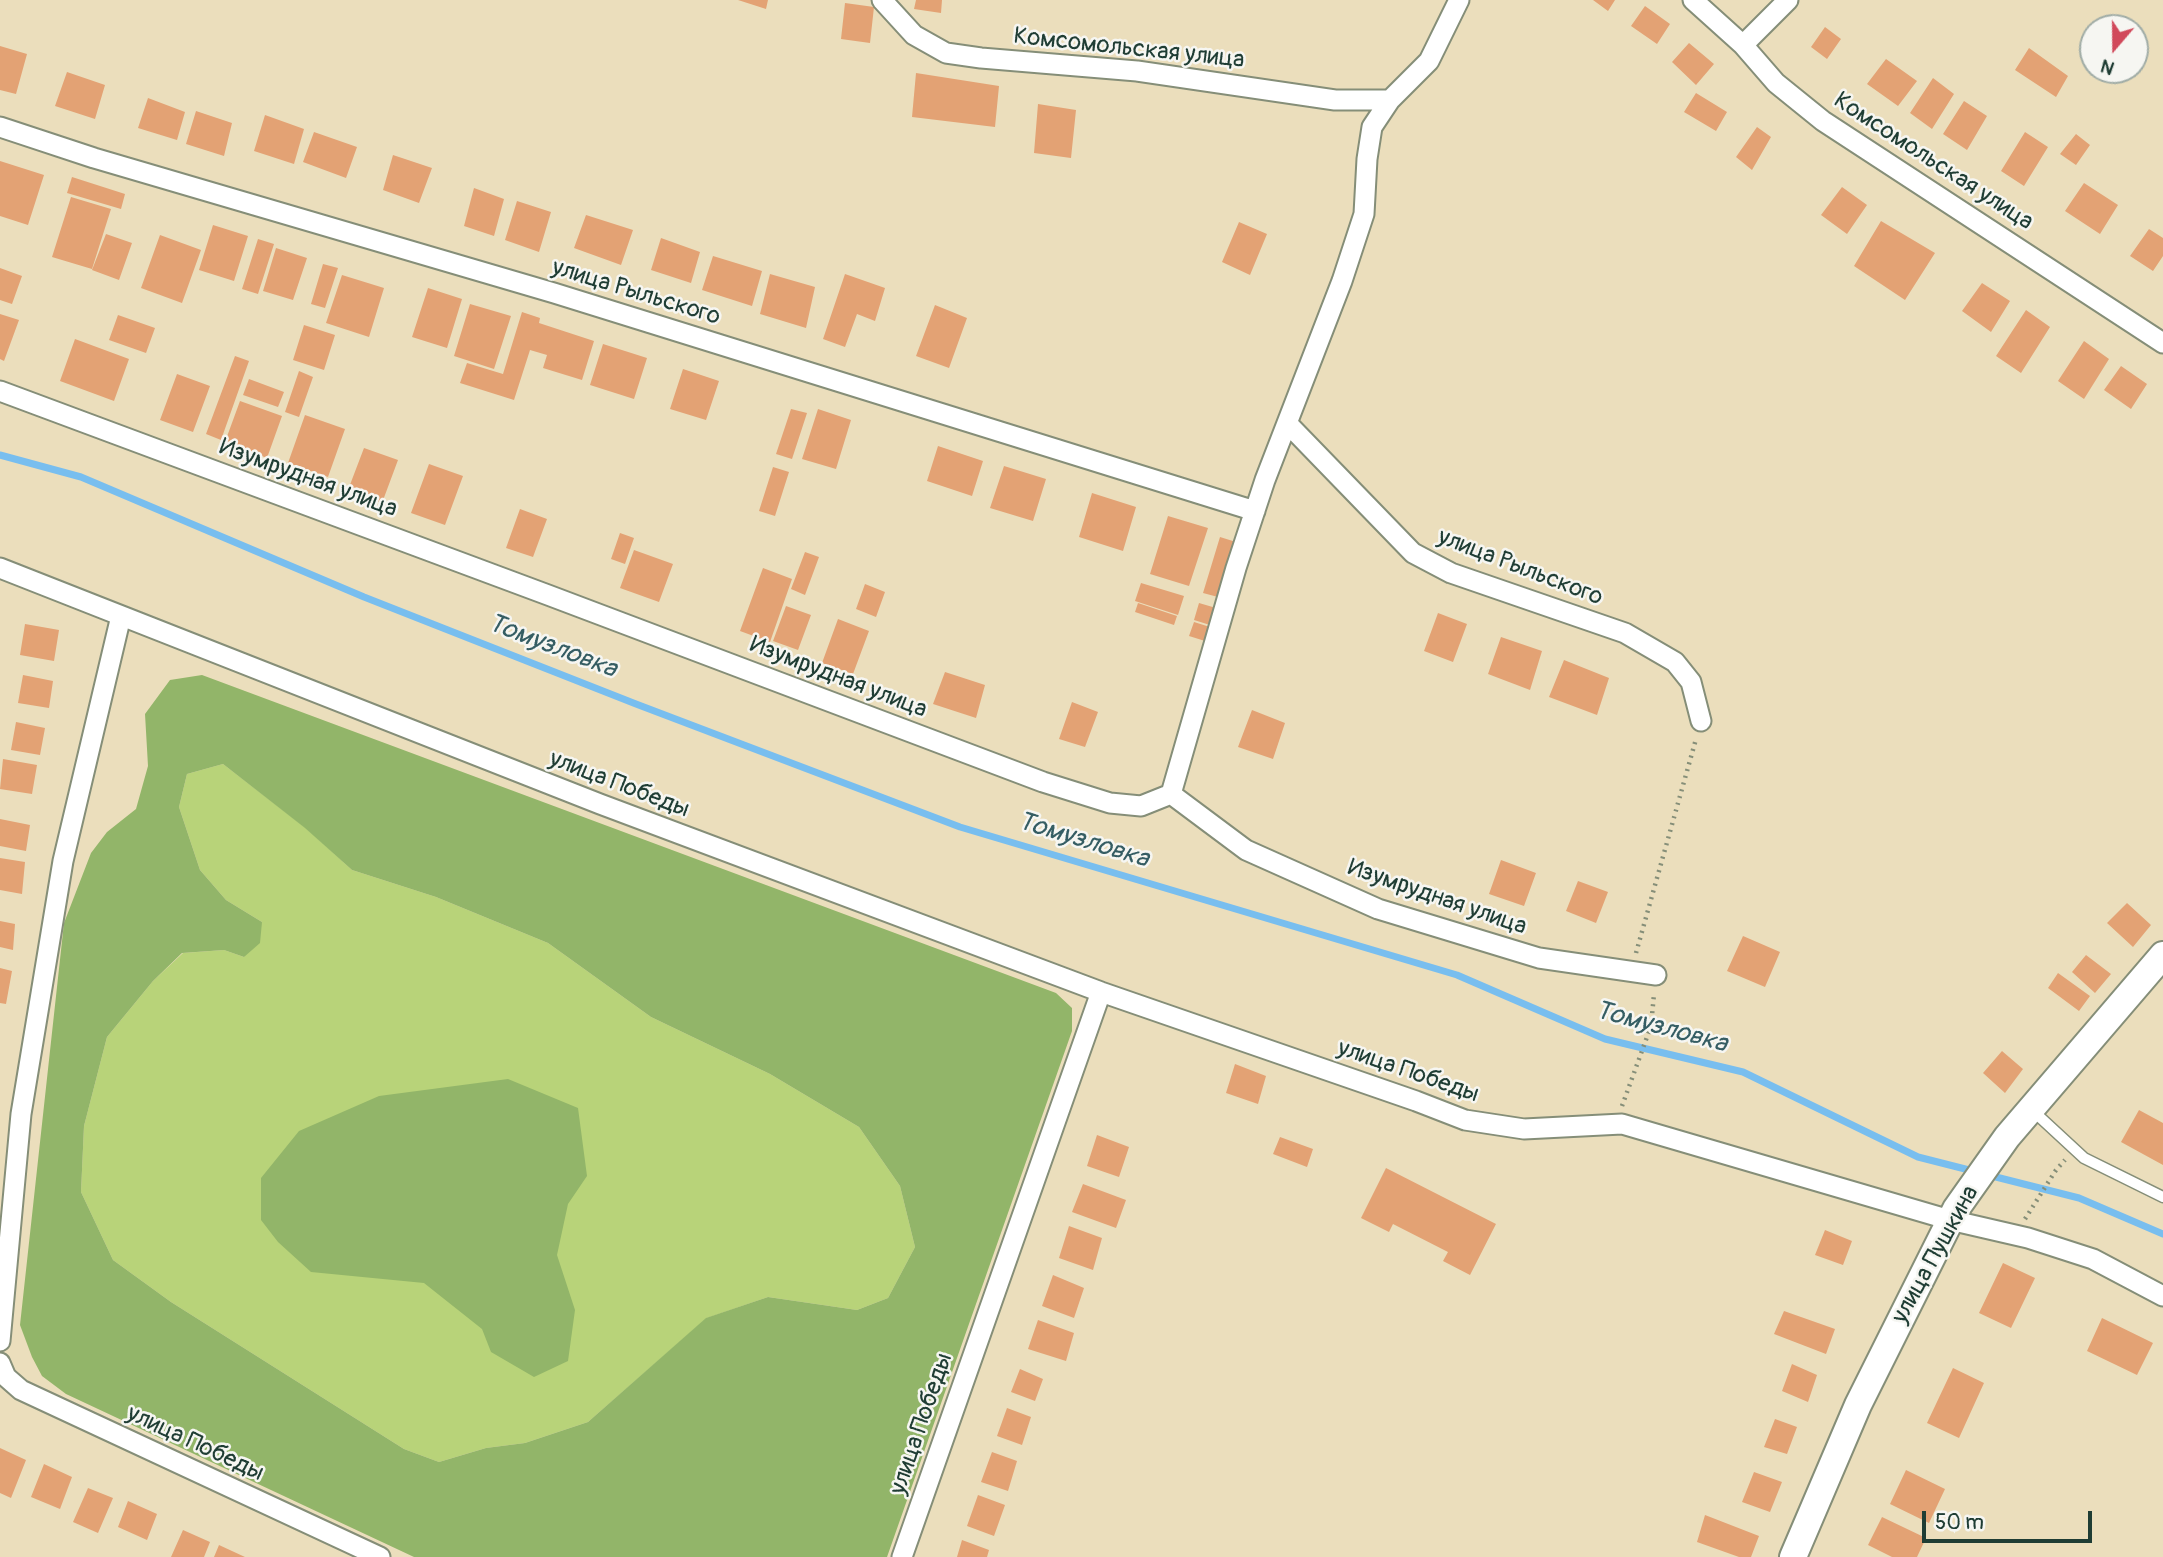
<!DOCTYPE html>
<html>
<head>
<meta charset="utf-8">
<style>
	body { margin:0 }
	#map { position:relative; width:2163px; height:1557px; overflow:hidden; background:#ebdebc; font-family:Pangolin,sans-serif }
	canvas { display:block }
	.north { position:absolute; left:2079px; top:14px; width:70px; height:70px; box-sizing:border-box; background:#f6f6f2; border:2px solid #a0aca6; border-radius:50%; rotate:200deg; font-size:19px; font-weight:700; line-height:28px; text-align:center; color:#1f3d34 }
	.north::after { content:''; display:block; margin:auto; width:24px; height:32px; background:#d1495b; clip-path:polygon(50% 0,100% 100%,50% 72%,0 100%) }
	.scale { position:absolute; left:1922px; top:1511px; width:170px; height:32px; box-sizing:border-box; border:4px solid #1f3d34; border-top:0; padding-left:9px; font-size:21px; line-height:24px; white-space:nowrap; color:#1f3d34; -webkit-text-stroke:5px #f6f6f2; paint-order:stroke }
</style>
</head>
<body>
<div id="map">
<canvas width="2163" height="1557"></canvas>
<div class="north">N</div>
<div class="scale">50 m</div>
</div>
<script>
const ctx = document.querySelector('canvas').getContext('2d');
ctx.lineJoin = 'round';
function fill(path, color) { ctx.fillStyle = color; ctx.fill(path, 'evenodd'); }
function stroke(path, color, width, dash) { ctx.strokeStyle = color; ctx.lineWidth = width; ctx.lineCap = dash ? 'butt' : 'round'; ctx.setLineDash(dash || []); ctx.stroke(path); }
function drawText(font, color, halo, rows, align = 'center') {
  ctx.font = font + ' Pangolin,sans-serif'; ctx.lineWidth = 5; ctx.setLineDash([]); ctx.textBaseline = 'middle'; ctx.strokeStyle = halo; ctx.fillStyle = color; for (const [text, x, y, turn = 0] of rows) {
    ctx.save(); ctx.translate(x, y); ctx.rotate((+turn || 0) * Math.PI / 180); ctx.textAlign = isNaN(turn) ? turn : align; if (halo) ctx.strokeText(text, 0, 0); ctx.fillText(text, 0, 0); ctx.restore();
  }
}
fill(new Path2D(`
	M223,764L306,828L352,870L436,897L548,943L651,1017L770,1074L859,1127L900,1186L915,1247L888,1298L857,1310L768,1297L707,1318L588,1422L525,1443L486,1448L439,1462L404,1449L171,1302L113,1260L81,1192L84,1126L107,1037L153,981L183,953L224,950L244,957L262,922L226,900L200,870L179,807L187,774Z`), '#b8d379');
fill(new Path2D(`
	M202,675L1056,993L1072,1008V1031L887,1557H414L66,1394L42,1376L32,1357L20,1325L64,923L91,853L107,832L136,809L148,766L145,714L170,680ZM223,764L305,828L352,870L436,897L548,943L651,1017L770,1074L859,1127L900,1186L915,1247L888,1298L857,1310L768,1297L706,1318L588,1422L525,1443L486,1448L439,1462L404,1449L171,1302L113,1260L81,1192L84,1126L107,1037L153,981L182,953L224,950L244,957L260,943L262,922L226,900L200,870L179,807L187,774Z
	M508,1079L578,1108L587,1176L568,1204L557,1255L575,1310L568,1361L534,1377L491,1352L482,1329L424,1283L311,1272L278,1242L261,1220V1178L299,1131L379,1096Z`), '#92b569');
stroke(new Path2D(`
	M0,455L81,477L364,597L636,704L960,827L1457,975L1605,1039L1743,1072L1918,1157L1977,1172
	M1988,1175L2079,1198L2163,1234`), '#78beef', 7);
fill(new Path2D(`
	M738,0H768L766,9Z
	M916,0H942L941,13L914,9Z
	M1593,0H1615L1608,11Z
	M845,3L874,7L870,43L841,39Z
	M1645,6L1670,24L1657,44L1631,26Z
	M1825,27L1841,39L1827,59L1811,47Z
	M1689,43L1714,64L1696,85L1672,62Z
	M0,46L27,54L16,94L0,90Z
	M2029,48L2068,76L2056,97L2015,70Z
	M1886,59L1917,81L1898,106L1867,84Z
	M67,72L105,85L95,119L55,106Z
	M916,73L999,86L995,127L912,117Z
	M1933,78L1954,94L1932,129L1910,113Z
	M1696,93L1727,112L1716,131L1684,112Z
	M148,98L185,112L177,140L138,128Z
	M1964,101L1987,116L1967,150L1943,134Z
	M1038,104L1076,110L1071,158L1034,153Z
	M196,111L232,123L224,156L186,144Z
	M265,115L304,129L294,164L254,151Z
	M1757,127L1771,137L1752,170L1736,157Z
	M314,132L357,147L346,178L303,162Z
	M2025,132L2048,147L2024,186L2001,171Z
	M2076,134L2090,145L2076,165L2060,154Z
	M393,155L432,168L419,203L383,190Z
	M0,161L44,175L28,225L0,216Z
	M72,177L125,194L121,209L67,193Z
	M2084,183L2118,205L2100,234L2065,211Z
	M1842,187L1867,205L1847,234L1821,215Z
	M474,188L504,199L494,236L464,226Z
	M71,197L111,209L92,269L52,257Z
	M517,201L551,212L539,252L505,240Z
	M586,215L633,230L621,265L574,248Z
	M1881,221L1935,253L1905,300L1854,266Z
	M1239,222L1267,234L1250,275L1222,262Z
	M213,225L248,236L234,281L199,270Z
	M2149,229L2163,238V256L2153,271L2130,256Z
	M106,234L132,243L119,280L92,270Z
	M160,235L201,250L182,303L141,288Z
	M661,238L700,252L691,283L651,270Z
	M258,239L274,244L258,294L242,289Z
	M276,248L307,258L293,300L263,291Z
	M713,256L762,271L752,306L702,290Z
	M323,264L338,268L325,308L311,304Z
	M0,268L22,276L12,304L0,300Z
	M770,274L815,287L806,328L760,314Z
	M845,274L885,288L875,321L857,314L845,347L823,339Z
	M342,275L384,288L369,337L326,323Z
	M1982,283L2010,301L1991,332L1962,311Z
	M428,288L462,299L447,348L412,337Z
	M470,304L511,316L494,369L454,356Z
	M935,305L967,318L949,368L916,356Z
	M2026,310L2050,327L2021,373L1996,356Z
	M522,312L540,318L539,323L594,341L582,380L543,368L547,355L530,350L514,400L460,383L467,363L503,374Z
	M0,314L19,320L4,361L0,359Z
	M118,315L155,328L146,353L109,340Z
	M304,325L335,335L324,370L293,360Z
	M75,339L129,359L114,401L60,381Z
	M2084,341L2109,359L2084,399L2058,381Z
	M603,344L647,358L634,399L590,385Z
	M235,356L249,361L221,440L206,434Z
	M2121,366L2147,384L2131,409L2104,390Z
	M683,369L719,381L706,420L670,409Z
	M299,371L313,377L299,417L285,412Z
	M177,374L210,386L193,432L160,420Z
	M249,379L284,392L278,407L243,395Z
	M240,401L282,416L267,458L225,442Z
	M791,409L807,413L792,459L776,454Z
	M818,409L851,420L836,469L802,459Z
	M305,415L345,429L328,477L288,463Z
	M938,446L983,461L972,496L927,481Z
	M364,448L398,460L382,503L348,490Z
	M429,464L463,476L445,525L411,513Z
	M1004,466L1046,479L1033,521L990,508Z
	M773,467L789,472L775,516L759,511Z
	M1092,493L1136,507L1123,551L1079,537Z
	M520,509L547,519L533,557L506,548Z
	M1168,516L1208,528L1189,586L1150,574Z
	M620,533L634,538L625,564L611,559Z
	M1220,537L1236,542L1218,597L1203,593Z
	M634,550L673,564L659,602L620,588Z
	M805,552L819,557L805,595L791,589Z
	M763,568L792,579L770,642L740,631Z
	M1141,583L1184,596L1178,615L1135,601Z
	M865,584L885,592L876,617L856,609Z
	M1138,603L1177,616L1174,625L1135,612Z
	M1199,603L1216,608L1210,625L1194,620Z
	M786,606L811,615L798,650L773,641Z
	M1438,613L1467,624L1453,662L1424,651Z
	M838,619L869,631L853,674L822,663Z
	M1194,622L1210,627L1205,641L1189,636Z
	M25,624L59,630L54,661L20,655Z
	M1501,637L1542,651L1530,690L1488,674Z
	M1564,660L1609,678L1597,715L1549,697Z
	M945,672L985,685L976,718L933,704Z
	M23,675L53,681L49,708L18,703Z
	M1072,702L1098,712L1085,747L1059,739Z
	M1252,710L1285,723L1273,759L1238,747Z
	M16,722L45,728L40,755L11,750Z
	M3,759L37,765L32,794L0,789Z
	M0,819L30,825L26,851L0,846Z
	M0,858L25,862L22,894L0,890Z
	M1501,860L1536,873L1524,906L1489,894Z
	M1578,881L1608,892L1596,923L1566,911Z
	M2127,903L2151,925L2133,947L2107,923Z
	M0,921L15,924L13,950L0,947Z
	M1743,936L1780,952L1765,987L1727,971Z
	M2086,955L2111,974L2095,993L2072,972Z
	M0,968L12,971L6,1004L0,1003Z
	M2058,973L2090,996L2079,1011L2048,988Z
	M2002,1051L2023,1069L2005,1093L1983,1073Z
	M1235,1064L1266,1076L1258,1104L1226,1093Z
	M2139,1110L2163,1123V1165L2121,1142Z
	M1097,1135L1129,1147L1119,1177L1087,1166Z
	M1280,1137L1313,1149L1307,1167L1273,1154Z
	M1386,1168L1496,1224L1470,1275L1443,1261L1448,1252L1393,1224L1389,1232L1361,1218Z
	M1083,1184L1126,1200L1116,1228L1072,1212Z
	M1069,1226L1102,1238L1093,1270L1059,1258Z
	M1825,1230L1852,1241L1843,1265L1815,1255Z
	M2003,1263L2035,1278L2011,1328L1979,1313Z
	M1053,1275L1084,1288L1074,1318L1042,1306Z
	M1784,1311L1835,1329L1826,1354L1774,1334Z
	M2102,1318L2153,1343L2137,1375L2087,1351Z
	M1038,1320L1074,1333L1066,1361L1028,1349Z
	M1792,1364L1817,1375L1808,1402L1782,1391Z
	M1953,1368L1984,1383L1959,1438L1927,1423Z
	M1020,1369L1043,1379L1035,1401L1011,1392Z
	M1007,1408L1031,1417L1022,1445L997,1436Z
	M1775,1419L1797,1427L1787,1454L1764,1447Z
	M0,1448L26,1460L11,1498L0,1493Z
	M992,1452L1017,1461L1008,1491L981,1482Z
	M44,1464L72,1477L60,1509L31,1497Z
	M1906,1470L1945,1489L1929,1523L1890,1504Z
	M1754,1472L1782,1482L1770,1512L1742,1502Z
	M88,1488L113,1498L98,1533L73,1522Z
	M978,1495L1005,1505L994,1536L967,1526Z
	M128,1501L157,1514L147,1540L118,1527Z
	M1705,1515L1759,1536L1751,1557H1739L1697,1542Z
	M1882,1517L1926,1538L1917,1557H1892L1868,1545Z
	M183,1530L210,1542L204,1557H171Z
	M962,1540L989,1550L987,1557H957Z
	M219,1545L245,1557H214Z`), '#e3a274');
const lane = new Path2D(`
	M2031,1109L2084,1158L2163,1197`);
const street = new Path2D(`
	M882,0L914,35L946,53L981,58L1137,71L1335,100H1390
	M1693,0L1743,45L1776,83L1823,121L2163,343
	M1743,45L1788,0
	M0,127L94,158L554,293L1255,511
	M0,391L548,595L1043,782L1110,803L1141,806L1171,794L1246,850L1378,909L1539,958L1656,975
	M1287,423L1413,553L1451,573L1625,633L1675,662L1691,682L1701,721
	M0,568L600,804L1101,992L1416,1101L1465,1120L1524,1129L1622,1124L1950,1220L2028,1238L2093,1259L2163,1296
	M1171,794L1236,568L1265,480L1342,281L1364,214L1367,159L1372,127L1390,100L1429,61L1459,0
	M0,1341L21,1114L63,861L121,616
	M0,1363L6,1377L21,1390L380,1557
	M902,1557L1101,992`);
const secondary = new Path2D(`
	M1793,1557L1858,1405L1956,1209L2007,1137L2163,955`);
stroke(lane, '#858e78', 13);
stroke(street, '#858e78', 23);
stroke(secondary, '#858e78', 30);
stroke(new Path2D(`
	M1636,953L1696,739
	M1622,1106L1651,1026L1654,994
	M2025,1219L2056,1170L2065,1160`), '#858e78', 4.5, [2, 5]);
stroke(lane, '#fff', 10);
stroke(street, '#fff', 19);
stroke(secondary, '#fff', 26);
drawText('24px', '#1f3d34', '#f6f6f2', [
	["Комсомольская улица",1129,49,6],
	["Комсомольская улица",1933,162,33],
	["улица Рыльского",636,293,17],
	["Изумрудная улица",308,479,20],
	["улица Рыльского",1520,568,21],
	["Изумрудная улица",838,678,21],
	["улица Победы",619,785,21],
	["Изумрудная улица",1437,898,19],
	["улица Победы",1408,1072,19],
	["улица Пушкина",1936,1255,-61],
	["улица Победы",922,1424,-71],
	["улица Победы",195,1444,25]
]);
drawText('italic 26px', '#355d63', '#f6f6f2', [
	["Томузловка",552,647,21],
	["Томузловка",1083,841,17],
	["Томузловка",1661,1028,15]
]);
</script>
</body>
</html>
